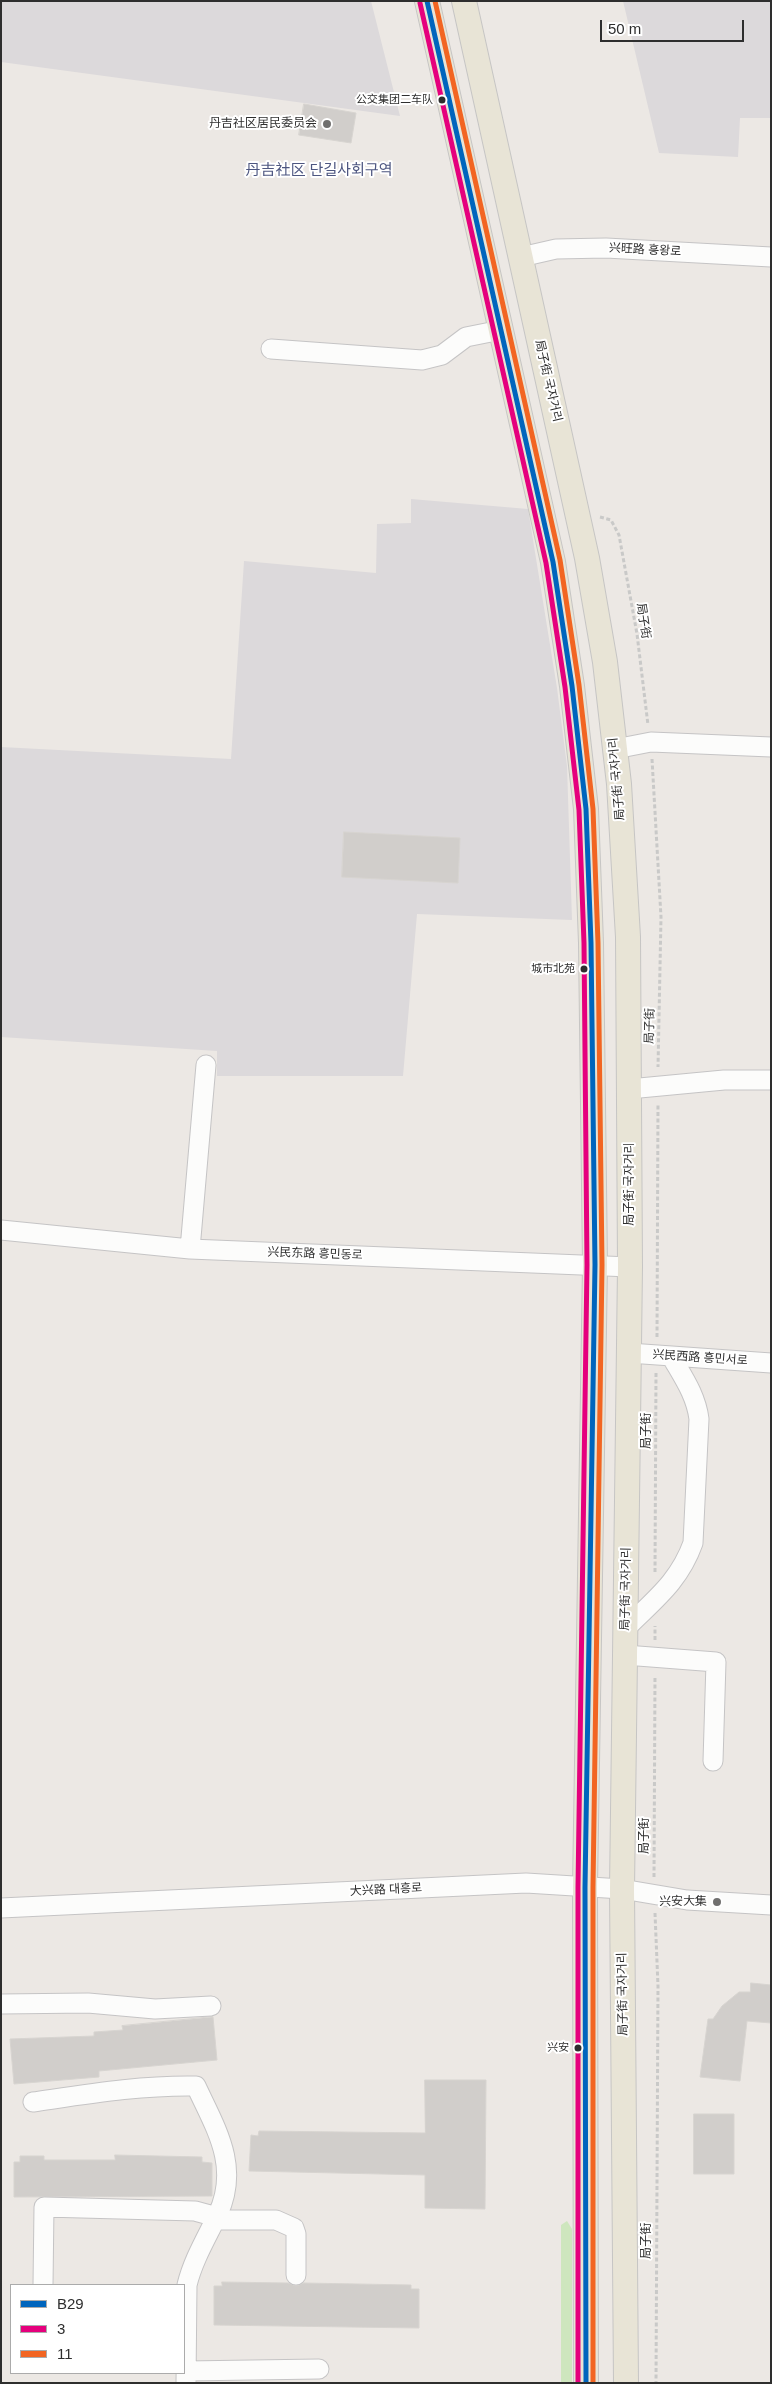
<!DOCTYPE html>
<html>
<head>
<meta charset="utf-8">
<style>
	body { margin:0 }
	#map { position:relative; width:772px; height:2384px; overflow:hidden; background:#ece8e4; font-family:Helvetica,sans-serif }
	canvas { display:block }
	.frame { position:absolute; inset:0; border:2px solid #2e2e2e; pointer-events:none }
	.legend { position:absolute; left:10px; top:2284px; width:175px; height:90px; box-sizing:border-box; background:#fff; border:1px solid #ababab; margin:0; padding:6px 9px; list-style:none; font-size:15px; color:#2e2e2e }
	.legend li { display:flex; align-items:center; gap:10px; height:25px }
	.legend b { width:25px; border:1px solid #ababab }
	.scale { position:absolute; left:600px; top:20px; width:144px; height:22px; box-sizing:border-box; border:2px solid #2e2e2e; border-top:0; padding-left:6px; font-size:15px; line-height:18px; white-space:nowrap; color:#2e2e2e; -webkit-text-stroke:4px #fff; paint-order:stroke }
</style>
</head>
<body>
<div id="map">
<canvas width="772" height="2384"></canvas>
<div class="frame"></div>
<ul class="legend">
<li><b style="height:6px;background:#0065bd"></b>B29</li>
<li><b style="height:6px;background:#e5007d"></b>3</li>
<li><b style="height:6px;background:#f26522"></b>11</li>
</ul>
<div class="scale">50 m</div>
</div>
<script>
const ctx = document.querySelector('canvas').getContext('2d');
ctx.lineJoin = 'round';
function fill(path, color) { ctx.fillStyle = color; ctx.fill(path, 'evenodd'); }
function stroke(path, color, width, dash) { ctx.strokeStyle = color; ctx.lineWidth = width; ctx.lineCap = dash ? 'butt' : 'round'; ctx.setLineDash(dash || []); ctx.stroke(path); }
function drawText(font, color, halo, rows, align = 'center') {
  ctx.font = font + ' Helvetica,"Noto Sans SC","Noto Sans KR",sans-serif'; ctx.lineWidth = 4; ctx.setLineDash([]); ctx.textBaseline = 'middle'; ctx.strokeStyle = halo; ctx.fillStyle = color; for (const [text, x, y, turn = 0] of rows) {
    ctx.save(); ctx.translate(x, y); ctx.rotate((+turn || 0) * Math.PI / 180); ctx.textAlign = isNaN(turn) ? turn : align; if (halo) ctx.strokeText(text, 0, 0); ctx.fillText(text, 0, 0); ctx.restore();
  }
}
fill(new Path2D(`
	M1,1H371L400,116L1,62Z
	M623,1H771V118H740L738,157L659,153Z
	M411,499L528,509L557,688L567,766L572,920L417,914L403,1076H217V1051L1,1037V747L231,759L244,561L376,573L377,524L411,523Z`), '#dcd9db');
fill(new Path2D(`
	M567,2221L572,2229V2383H561V2225Z`), '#cee6be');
const building = new Path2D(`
	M304,104L356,113L351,143L299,135Z
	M344,832L460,838L458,883L342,877Z
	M751,1983L771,1985V2023L747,2021L740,2081L700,2077L708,2019H713L722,2006L739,1992H750Z
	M213,2017L217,2060L99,2071V2077L14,2084L10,2039L94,2036V2032L123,2030L122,2026Z
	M425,2080H486L485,2209L425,2208V2175L249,2171L251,2135L258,2136L259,2131L425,2133Z
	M694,2114H734V2174H694Z
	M115,2155L202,2157V2162L212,2163V2196L14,2197V2162H20V2156H44V2160H115Z
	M222,2282L288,2283L296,2286L304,2283L411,2285V2289H419V2328L214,2325V2286H222Z`);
fill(building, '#d1cecb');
stroke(building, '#d7d4d0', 1);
const minor = new Path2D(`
	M521,257L556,249L606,248L771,257
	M271,349L422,360L442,355L466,337L501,330
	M615,749L651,742L771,747
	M629,1089L724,1080H771
	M1,1230L190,1249L630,1267
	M190,1249L206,1065
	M629,1353L771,1363
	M626,1628C654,1600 679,1582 693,1543L699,1419C696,1395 683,1377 671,1356
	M625,1655L716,1662L713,1761
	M1,1908L526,1883L622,1889L687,1900L771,1905
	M1,2004L88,2003L155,2009L211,2006
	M33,2102C88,2094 141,2085 196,2086C216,2129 240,2166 218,2214C207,2237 193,2260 187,2285L186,2383
	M215,2220H276L294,2228L296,2234V2275
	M43,2285L44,2207L195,2211L217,2217
	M186,2371L319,2369`);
const major = new Path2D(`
	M427,1L553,562L572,686L586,809L591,943L595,1265L585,1887L586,2383
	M464,1L587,558L605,662L619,784L628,937L630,1267L622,1889L626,2383`);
stroke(minor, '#c5c4c5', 21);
stroke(major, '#c6c5c4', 26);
stroke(new Path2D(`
	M600,517L611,520L619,535L637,634L648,725
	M652,759L661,917L658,1067
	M657,1337L658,1103
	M655,1572L656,1373
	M655,1640V1626
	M654,1877L655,1676
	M655,1913L658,1986L656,2383`), '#c9c9c8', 3, [4, 2.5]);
stroke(minor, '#fcfcfb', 19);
stroke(major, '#e8e4d6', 24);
stroke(new Path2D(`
	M427,1L553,562L572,686L586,809L591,943L595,1265L585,1887L586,2383`), '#0065bd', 5);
stroke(new Path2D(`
	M420,3L546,563L565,687L579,810L584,943L587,1265L578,1887V2383`), '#e5007d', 5);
stroke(new Path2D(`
	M435,1L560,560L579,685L593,809L598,943L602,1265L593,1887V2383`), '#f26522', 5);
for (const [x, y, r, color] of [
	[442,100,4.5,"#2e2e2e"],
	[327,124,5,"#706f6e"],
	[584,969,4.5,"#2e2e2e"],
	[717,1902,5,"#706f6e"],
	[578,2048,4.5,"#2e2e2e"]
]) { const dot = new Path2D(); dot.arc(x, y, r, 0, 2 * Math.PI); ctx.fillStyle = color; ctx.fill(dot); stroke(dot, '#fff', 2); }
drawText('11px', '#2e2e2e', '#fff', [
	["公交集团二车队",433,100],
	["城市北苑",575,969],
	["兴安",569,2048]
], 'right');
drawText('12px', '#2e2e2e', '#fff', [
	["丹吉社区居民委员会",317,124],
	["兴安大集",707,1902]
], 'right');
drawText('12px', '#2e2e2e', '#fff', [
	["兴旺路 흥왕로",645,250,3],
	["局子街 국자거리",548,381,77],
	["局子街",643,621,81],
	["局子街 국자거리",617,779,-95],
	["局子街",650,1026,-89],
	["局子街 국자거리",630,1184,-90],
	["兴民东路 흥민동로",315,1254,2],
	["兴民西路 흥민서로",700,1358,4],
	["局子街",647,1431,-90],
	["局子街 국자거리",626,1589,-89],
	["局子街",645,1836,-90],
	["大兴路 대흥로",386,1890,-3],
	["局子街 국자거리",623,1994,-91],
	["局子街",647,2241,-90]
]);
drawText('15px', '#4d5680', '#fff', [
	["丹吉社区 단길사회구역",319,171]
]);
</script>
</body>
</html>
